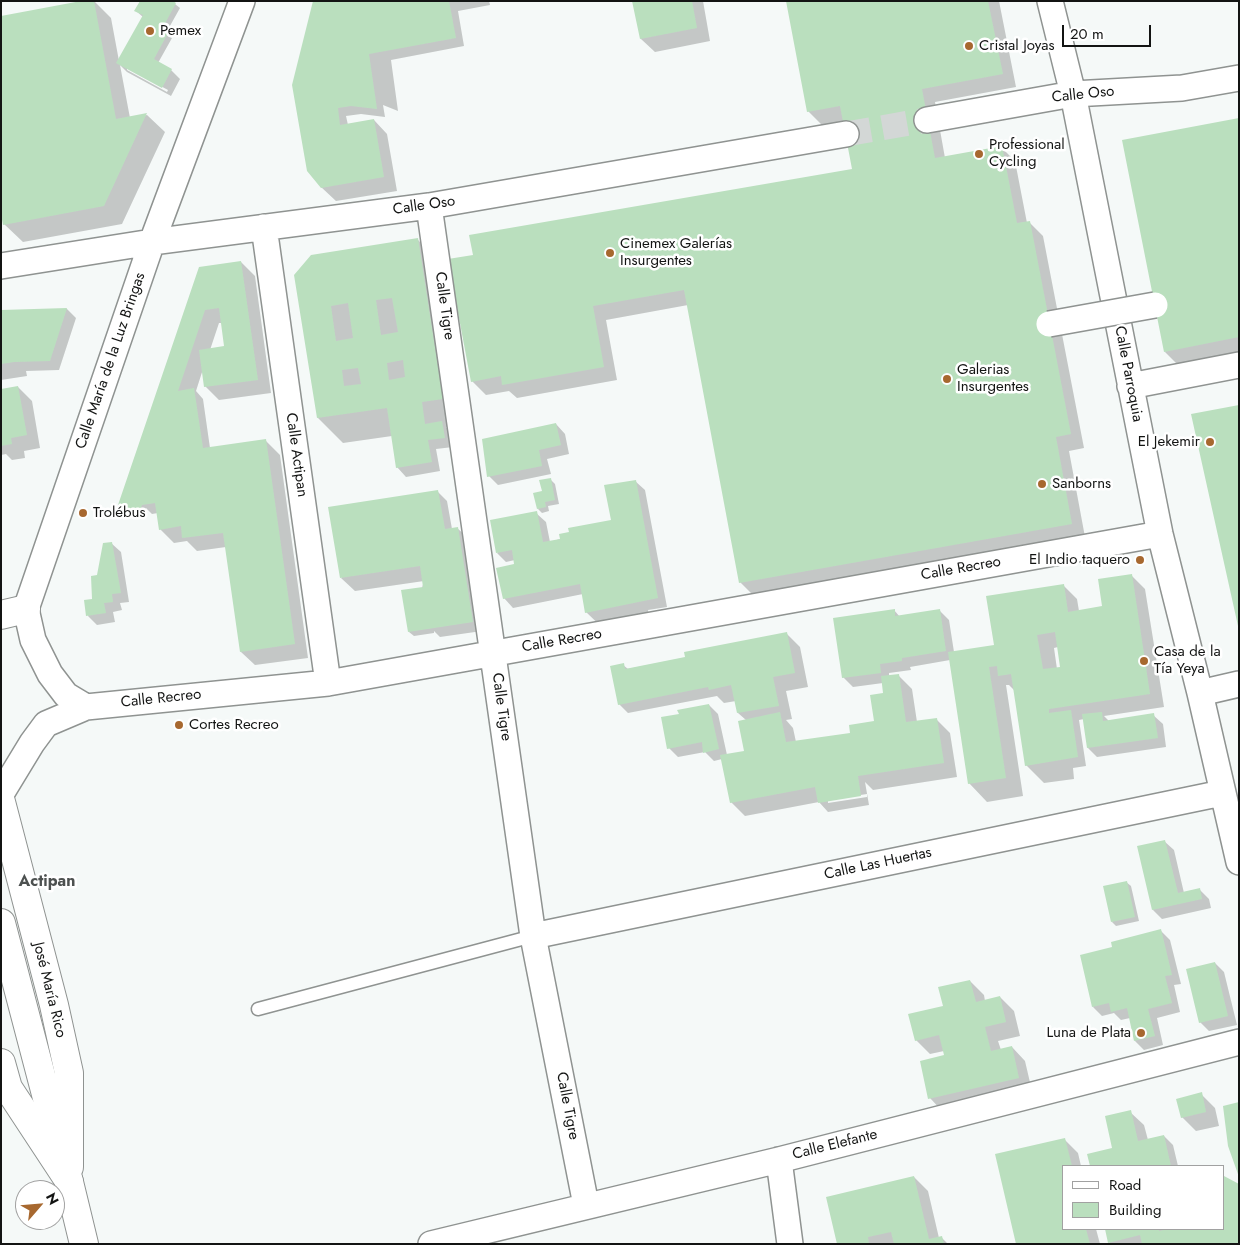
<!DOCTYPE html>
<html>
<head>
<meta charset="utf-8">
<style>
	body { margin:0 }
	#map { position:relative; width:1240px; height:1245px; overflow:hidden; background:#f5f9f8; font-family:Jost,sans-serif }
	canvas { display:block }
	.frame { position:absolute; inset:0; border:2px solid #131413; pointer-events:none }
	.legend { position:absolute; left:1062px; top:1165px; width:162px; height:65px; box-sizing:border-box; background:#fff; border:1px solid #a1a1a1; margin:0; padding:6px 9px; list-style:none; font-size:15px; color:#131413 }
	.legend li { display:flex; align-items:center; gap:10px; height:25px }
	.legend b { width:25px; border:1px solid #a1a1a1 }
	.north { position:absolute; left:15px; top:1180px; width:50px; height:50px; box-sizing:border-box; background:#fff; border:1px solid #a1a1a1; border-radius:50%; rotate:63deg; font-size:14px; font-weight:700; line-height:20px; text-align:center; color:#131413 }
	.north::after { content:''; display:block; margin:auto; width:18px; height:22px; background:#a7682f; clip-path:polygon(50% 0,100% 100%,50% 72%,0 100%) }
	.scale { position:absolute; left:1062px; top:25px; width:89px; height:22px; box-sizing:border-box; border:2px solid #131413; border-top:0; padding-left:6px; font-size:15px; line-height:18px; white-space:nowrap; color:#131413; -webkit-text-stroke:4px #fff; paint-order:stroke }
</style>
</head>
<body>
<div id="map">
<canvas width="1240" height="1245"></canvas>
<div class="frame"></div>
<ul class="legend">
<li><b style="height:6px;background:#fff"></b>Road</li>
<li><b style="height:14px;background:#badfbe"></b>Building</li>
</ul>
<div class="north">N</div>
<div class="scale">20 m</div>
</div>
<script>
const ctx = document.querySelector('canvas').getContext('2d');
ctx.lineJoin = 'round';
function fill(path, color) { ctx.fillStyle = color; ctx.fill(path, 'evenodd'); }
function stroke(path, color, width, dash) { ctx.strokeStyle = color; ctx.lineWidth = width; ctx.lineCap = dash ? 'butt' : 'round'; ctx.setLineDash(dash || []); ctx.stroke(path); }
function drawText(font, color, halo, rows, align = 'center') {
  ctx.font = font + ' Jost,sans-serif'; ctx.lineWidth = 5; ctx.setLineDash([]); ctx.textBaseline = 'middle'; ctx.strokeStyle = halo; ctx.fillStyle = color; for (const [text, x, y, turn = 0] of rows) {
    ctx.save(); ctx.translate(x, y); ctx.rotate((+turn || 0) * Math.PI / 180); ctx.textAlign = isNaN(turn) ? turn : align; if (halo) ctx.strokeText(text, 0, 0); ctx.fillText(text, 0, 0); ctx.restore();
  }
}
fill(new Path2D(`
	M88,1H94L111,18L119,61L143,17L136,11L175,4L180,8L166,33L172,38L158,63L171,70L180,79L171,96L127,72L120,65L130,118L147,115L165,132L122,224L23,242L4,224ZM127,68L168,90L167,92L127,70Z
	M314,1H489L490,5L458,11L464,46L391,60L398,111L383,105L385,117L361,114L346,116L348,125L374,120L387,134L397,191L336,201L321,187Z
	M633,1H703L710,41L655,52L641,39Z
	M787,1H999L1016,87L935,102L945,158L1001,147L1015,161L1027,223L1029,222L1043,236L1084,448L1069,451L1085,537L754,596L740,582L688,305L606,320L617,380L517,398L509,391L486,395L472,381L474,256L854,170L844,121L822,125L808,111Z
	M1239,119V359L1183,370L1165,352Z
	M417,239L443,265L468,424L446,427L451,432L453,447L436,449L440,471L406,477L397,467L392,436L343,443L318,418L295,275Z
	M241,262L255,276L271,393L219,400L205,386L203,369L196,391L203,399L210,448L266,441L280,455L308,658L255,665L241,652L226,547L197,551L187,541L174,543L160,529L158,513L152,514L146,508L143,517L123,509L119,505L200,268ZM219,323H222L226,347L210,350Z
	M67,309L76,318L59,370L26,371L27,376L1,380V311Z
	M18,387L32,401L40,448L24,451L25,458L12,460L6,454L1,455V390Z
	M556,424L565,434L569,454L547,459L551,474L498,485L489,476Z
	M550,479L555,484L559,504L548,506L549,511L542,513L538,509L543,492Z
	M635,481L645,490L667,607L648,610L651,629L612,637L586,612L583,594L513,608L504,598L516,565L515,560L506,562L497,553L536,513L546,522L550,542L613,523Z
	M438,492L447,501L452,529L457,528L467,537L482,631L440,637L434,631V633L414,636L409,632L424,581L355,591L341,578Z
	M111,543L121,552L129,602L120,603L122,610L113,612L115,622L97,625L88,616L93,600L98,576Z
	M1131,575L1145,589L1164,707L1104,716L1109,721L1153,715L1163,724L1166,747L1097,757L1088,748L1084,719L1079,720L1086,766L1073,768L1074,779L1044,783L1026,765L1015,691L1009,685H1006L1023,796L987,802L969,783L950,660L910,667L911,670L889,673V676L898,675L912,689L917,722L936,719L950,733L957,777L873,790L865,782L869,805L828,812L819,802L745,816L731,802L722,759L714,761L705,752L678,757L669,748L680,715L709,705L718,714L727,755L746,752V720L738,713L736,701L724,703L717,696L628,713L619,704L623,665L628,669L686,658L786,633L800,647L808,687L786,691L792,719L786,720L793,728L796,742L850,734L875,722L885,694L883,683L853,687L843,677L894,610L900,617L940,611L949,620L954,652L995,646L1063,585L1077,599L1079,611L1103,607ZM1058,647L1062,668L1057,669L1054,648ZM867,794V797L828,803V800Z
	M1164,841L1174,850L1184,893L1200,890L1209,899L1211,908L1162,919L1153,910Z
	M1126,882L1131,886L1139,921L1116,926L1112,922Z
	M1161,931L1170,940L1181,984L1174,985L1180,1012L1157,1018L1163,1045L1144,1050L1135,1041L1130,1018L1121,1020L1114,1013L1102,1016L1093,1007L1114,948Z
	M1215,963L1224,972L1237,1025L1209,1031L1200,1022Z
	M970,981L984,995L985,1001L1000,997L1014,1011L1020,1036L998,1041L1001,1050L1012,1047L1025,1061L1032,1091L943,1112L930,1098L945,1056L944,1051L930,1054L916,1040L944,1007Z
	M1201,1094L1215,1108L1219,1126L1196,1131L1182,1117Z
	M1130,1112L1144,1125L1148,1140L1164,1136L1173,1145L1178,1166H1091L1088,1155L1114,1149Z
	M1064,1139L1078,1153L1081,1166H1064V1229H1096L1100,1244H1018Z
	M914,1177L928,1191L939,1238H942L948,1244H838Z
	M1224,1178L1239,1185V1244H1111L1109,1242L1106,1229H1224Z`), '#0003');
fill(new Path2D(`
	M81,1H94L116,119L147,113L104,206L3,225L1,214V16Z
	M140,1H173L176,3L162,29L168,33L154,59L172,69L162,88L116,63L143,15L134,11Z
	M313,1H449L456,38L369,54L377,109L351,106L338,108L340,125L374,119L384,177L321,188L307,171L292,85Z
	M632,1H692L697,28L640,39Z
	M786,1H988L1003,74L922,89L935,158L1002,146L1017,223L1030,221L1071,434L1056,437L1072,524L739,583L684,290L593,306L604,367L502,385L501,376L471,382L448,259L473,255L469,235L852,169L840,106L807,112Z
	M1239,118V337L1164,352L1122,140Z
	M418,238L443,399L422,402L425,424L442,421L445,438L428,440L432,462L396,468L387,408L317,418L294,275L311,255ZM392,298L398,332L381,335L376,300ZM348,303L353,338L336,341L331,306ZM403,360L405,377L389,380L387,363ZM358,368L361,384L344,386L342,370Z
	M241,261L258,380L204,387L199,350L224,346L219,308L205,310L178,391L194,388L203,448L266,439L295,644L240,652L223,533L182,538L181,526L159,530L155,503L142,505L139,513L118,505L199,267Z
	M67,308L50,361L14,362L1,364V310Z
	M18,386L27,435L11,438L12,444L1,446V389Z
	M1239,405V626H1238L1191,414Z
	M556,423L561,445L539,450L542,466L487,477L482,439Z
	M551,478L555,500L545,502L546,507L537,509L533,493L542,491L539,480Z
	M636,480L658,598L585,613L580,584L503,599L496,568L514,564L512,550L496,553L490,520L537,511L543,542L560,539L559,534L569,532L568,528L611,520L604,485Z
	M438,490L445,529L458,527L473,622L408,632L401,590L423,587L420,566L340,578L328,507Z
	M112,542L121,593L112,594L113,602L104,603L106,613L86,616L84,600L92,599L91,576L97,575L103,543Z
	M1132,574L1150,694L1049,709V713L1071,710L1078,757L1025,766L1011,674L998,676L997,666L989,667L1006,778L968,784L948,652L994,645L986,596L1064,584L1068,612L1102,606L1098,579ZM1055,632L1060,667L1043,669L1037,635Z
	M895,609V616L940,609L946,651L902,658V661L880,664L881,673L842,678L833,618Z
	M787,632L795,673L773,677L779,706L737,713L731,685L709,690L708,687L618,705L610,666L624,663L625,669L685,657L684,652Z
	M899,674L906,722L937,718L944,763L858,776L861,796L818,803L815,787L730,803L720,755L744,751L738,721L780,712L786,742L850,733L849,725L874,721L870,695L883,693L881,676Z
	M709,704L719,749L703,753L702,742L667,749L661,717L679,714L677,710Z
	M1102,712L1103,721L1154,713L1158,738L1087,748L1082,714Z
	M1165,840L1178,893L1200,888L1202,899L1152,910L1137,846Z
	M1127,881L1135,917L1111,922L1103,886Z
	M1161,929L1172,975L1165,976L1172,1003L1148,1009L1155,1036L1134,1041L1127,1008L1111,1012L1109,1003L1092,1007L1080,955L1112,947L1111,942Z
	M1215,962L1228,1016L1199,1023L1186,969Z
	M970,980L976,1002L1000,996L1006,1022L985,1027L991,1051L1012,1046L1019,1078L928,1099L920,1061L944,1055L939,1035L915,1041L908,1014L943,1006L938,987Z
	M1202,1092L1206,1112L1181,1118L1176,1099Z
	M1239,1102V1177L1228,1146L1223,1106Z
	M1131,1110L1138,1141L1164,1135L1171,1166H1090L1087,1154L1112,1148L1105,1116Z
	M1065,1138L1072,1166H1064V1229H1086L1090,1244H1016L995,1154Z
	M914,1176L929,1239L942,1236L944,1244H894L891,1232L868,1237L869,1244H837L826,1197Z
	M1224,1176L1239,1184V1244H1142L1140,1235L1108,1243L1105,1229H1159V1231L1168,1229H1224Z`), '#badfbe');
stroke(new Path2D(`
	M846,134L927,120`), '#d3d7d6', 25, [25, 12]);
const lane = new Path2D(`
	M258,1009L533,936`);
const street = new Path2D(`
	M1050,1L1073,94L1160,534L1200,693L1239,862
	M927,120L1073,94L1182,88L1239,78
	M429,206L533,936L586,1205
	M264,227L328,683
	M1,266L152,242L429,206L846,134
	M1130,386L1239,365
	M1200,693L1239,684
	M86,707L66,695L50,674L33,640L26,609L152,242L242,1
	M1,794L32,743L46,724L86,707L328,683L1160,534
	M533,936L1222,793
	M779,1160L790,1244
	M431,1244L779,1160L1239,1042`);
const secondary = new Path2D(`
	M1,615L26,609
	M1,802L54,1005L69,1073V1167
	M1,1063L8,1088L66,1176`);
const primary = new Path2D(`
	M69,1182L84,1244`);
const highway = new Path2D(`
	M1,923L69,1182`);
stroke(lane, '#8f9391', 15);
stroke(street, '#8f9391', 28);
stroke(secondary, '#8f9391', 30);
stroke(primary, '#8f9391', 30);
stroke(highway, '#8f9391', 30);
stroke(lane, '#fff', 12);
stroke(street, '#fff', 25);
stroke(secondary, '#fff', 28);
stroke(primary, '#fff', 28);
stroke(highway, '#fff', 28);
const streetBridge = new Path2D(`
	M1049,324L1155,305`);
stroke(streetBridge, '#8f9391', 28, []);
stroke(streetBridge, '#fff', 25);
for (const [x, y, r, color] of [
	[150,31,5,"#a7682f"],
	[969,46,5,"#a7682f"],
	[979,154,5,"#a7682f"],
	[610,253,5,"#a7682f"],
	[947,379,5,"#a7682f"],
	[1210,442,5,"#a7682f"],
	[1042,484,5,"#a7682f"],
	[83,513,5,"#a7682f"],
	[1140,560,5,"#a7682f"],
	[1144,661,5,"#a7682f"],
	[179,725,5,"#a7682f"],
	[1141,1033,5,"#a7682f"]
]) { const dot = new Path2D(); dot.arc(x, y, r, 0, 2 * Math.PI); ctx.fillStyle = color; ctx.fill(dot); stroke(dot, '#fff', 2); }
drawText('15px', '#131413', '#fff', [
	["Pemex",160,31],
	["Cristal Joyas",979,46],
	["Professional",989,145],
	["Cycling",989,162],
	["Cinemex Galerías",620,244],
	["Insurgentes",620,261],
	["Galerias",957,370],
	["Insurgentes",957,387],
	["El Jekemir",1200,442,"right"],
	["Sanborns",1052,484],
	["Trolébus",93,513],
	["El Indio taquero",1130,560,"right"],
	["Casa de la",1154,652],
	["Tía Yeya",1154,669],
	["Cortes Recreo",189,725],
	["Luna de Plata",1131,1033,"right"]
], 'left');
drawText('15px', '#131413', '#fff', [
	["Calle Oso",1083,95,-6],
	["Calle Oso",424,206,-8],
	["Calle Tigre",444,306,82],
	["Calle María de la Luz Bringas",111,361,-71],
	["Calle Parroquia",1128,374,79],
	["Calle Actipan",296,455,82],
	["Calle Recreo",961,569,-10],
	["Calle Recreo",562,641,-10],
	["Calle Recreo",161,699,-6],
	["Calle Tigre",501,707,82],
	["Calle Las Huertas",878,864,-12],
	["José María Rico",49,990,76],
	["Calle Tigre",567,1106,79],
	["Calle Elefante",835,1145,-14]
]);
drawText('bold 16px', '#4d5150', '#fff', [
	["Actipan",47,882]
]);
</script>
</body>
</html>
